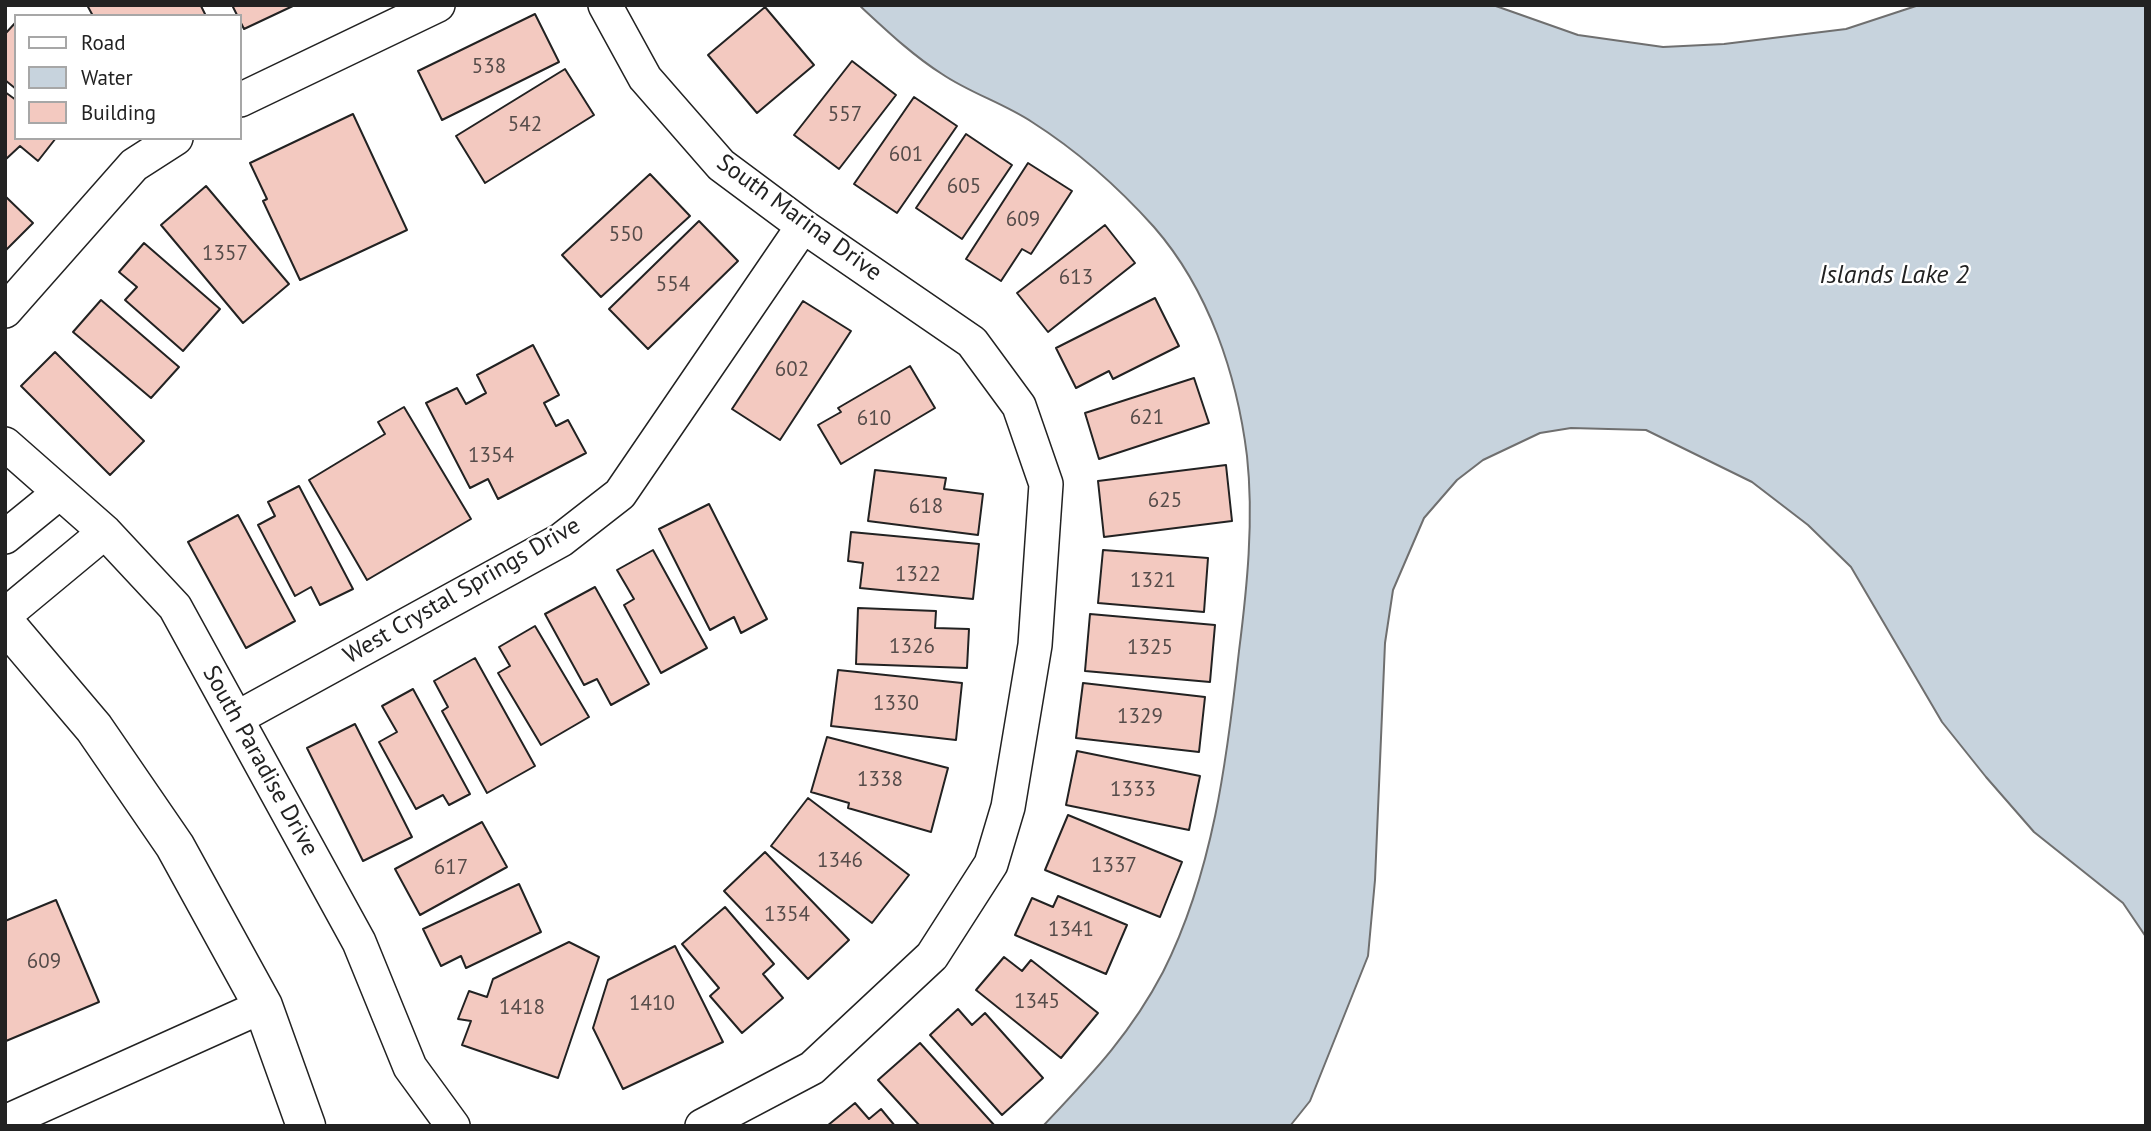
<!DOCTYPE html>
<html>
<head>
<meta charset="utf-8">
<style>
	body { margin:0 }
	#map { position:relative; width:2151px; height:1131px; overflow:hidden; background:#fff; font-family:"PT Sans",sans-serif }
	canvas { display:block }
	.frame { position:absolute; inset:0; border:7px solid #222; pointer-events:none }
	.legend { position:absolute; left:14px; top:14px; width:228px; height:126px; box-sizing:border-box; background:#fff; border:2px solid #a7a7a7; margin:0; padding:9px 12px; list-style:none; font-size:21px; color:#222 }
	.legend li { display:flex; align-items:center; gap:14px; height:35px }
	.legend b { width:35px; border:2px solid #a7a7a7 }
</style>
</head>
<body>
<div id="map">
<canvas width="2151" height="1131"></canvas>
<div class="frame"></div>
<ul class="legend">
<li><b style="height:9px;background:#fff"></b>Road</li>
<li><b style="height:19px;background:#c7d3dd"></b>Water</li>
<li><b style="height:19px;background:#f3c9c0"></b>Building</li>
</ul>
</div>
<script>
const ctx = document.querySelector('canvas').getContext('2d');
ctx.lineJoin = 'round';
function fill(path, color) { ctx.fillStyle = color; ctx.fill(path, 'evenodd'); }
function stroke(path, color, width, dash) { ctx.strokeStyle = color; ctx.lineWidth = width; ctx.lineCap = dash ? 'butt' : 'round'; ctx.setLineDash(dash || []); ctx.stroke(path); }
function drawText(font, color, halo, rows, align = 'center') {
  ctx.font = font + ' "PT Sans",sans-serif'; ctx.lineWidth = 5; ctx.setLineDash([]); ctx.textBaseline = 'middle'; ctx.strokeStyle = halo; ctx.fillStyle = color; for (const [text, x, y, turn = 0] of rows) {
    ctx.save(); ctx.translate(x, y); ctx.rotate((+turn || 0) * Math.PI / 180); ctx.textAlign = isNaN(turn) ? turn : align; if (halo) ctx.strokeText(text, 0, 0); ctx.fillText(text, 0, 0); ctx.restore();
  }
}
const water = new Path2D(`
	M859,5H1493L1578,35L1663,47L1724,44L1846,29L1919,5H2146V937L2123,903L2034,832L1986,777L1942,722L1851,567L1808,525L1752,482L1646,430L1571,428L1540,433L1483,460L1457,480L1424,518L1393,590L1385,643L1375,880L1368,956L1310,1101L1290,1126H1043C1091,1075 1130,1035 1163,972C1213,873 1227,760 1239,651C1247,588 1254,520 1247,456C1237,375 1209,290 1154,227C1119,188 1076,150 1032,122C1003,103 970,93 942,74C912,55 885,29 859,5Z`);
fill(water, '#c7d3dd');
stroke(water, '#6f6f6f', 2);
const building = new Path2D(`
	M87,5H204L201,6L206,16H93Z
	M232,5H295L244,29Z
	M765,7L814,65L757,113L708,55Z
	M535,14L559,62L442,120L418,71Z
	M16,22V89L5,80V34Z
	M852,61L896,95L839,169L794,135Z
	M565,69L594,115L485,183L456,136Z
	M5,92L16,100V138H56L38,161L20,146L5,160Z
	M914,97L957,126L897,213L854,184Z
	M353,114L407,230L300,280L263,201L267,199L250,163Z
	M966,134L1012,165L962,239L916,208Z
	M1028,163L1072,191L1031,254L1022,249L1001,281L966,259Z
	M650,174L690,216L601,297L562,255Z
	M206,186L289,284L243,323L161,225Z
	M5,196L33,223L5,251Z
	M699,221L738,261L648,349L609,309Z
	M1105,225L1135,263L1048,332L1017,293Z
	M144,243L220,309L183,351L125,300L137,287L119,272Z
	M1155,298L1179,346L1113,379L1109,371L1076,388L1056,348Z
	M101,300L179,367L151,398L73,332Z
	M803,301L851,331L780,440L732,409Z
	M533,345L559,395L544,403L556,426L568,420L586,453L498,499L488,479L470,488L426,403L457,388L466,404L486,393L477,375Z
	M55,352L144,441L110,475L21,386Z
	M910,366L935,408L841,464L818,425L841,412L838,408Z
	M1194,378L1209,423L1099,459L1085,413Z
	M404,407L471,519L367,580L309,480L385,434L378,422Z
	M1226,465L1232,521L1104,537L1098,481Z
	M875,470L946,478L944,489L983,494L978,535L868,521Z
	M299,486L353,589L320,605L311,587L295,596L258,525L275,516L268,502Z
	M709,504L767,619L741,633L734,617L710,630L659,529Z
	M238,515L295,621L246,648L188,542Z
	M851,532L979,544L973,599L860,588L863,563L848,561Z
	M653,550L707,648L661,673L624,605L634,599L617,570Z
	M1103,550L1208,558L1204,612L1098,603Z
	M595,587L649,684L611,705L597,679L584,685L545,614Z
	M858,608L936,611L935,628L969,629L967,668L856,664Z
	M1090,614L1215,625L1210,682L1085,671Z
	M535,626L589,717L541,745L498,673L510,666L499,647Z
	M475,658L535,766L487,793L442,711L448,707L434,681Z
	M838,670L962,683L956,740L831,726Z
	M1083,683L1205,697L1199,752L1076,738Z
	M413,689L470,794L449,805L443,795L416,809L379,742L397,732L382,706Z
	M355,724L412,837L363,861L307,748Z
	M827,737L948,768L931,832L848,808L849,803L811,792Z
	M1077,751L1200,776L1189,830L1066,805Z
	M808,798L909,875L872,923L771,846Z
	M1068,815L1182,862L1160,917L1045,870Z
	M482,822L507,867L420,915L395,869Z
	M765,852L849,940L808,979L724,891Z
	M519,884L541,932L466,968L461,956L441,966L423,929Z
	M1058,896L1127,925L1106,974L1015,935L1032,898L1053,907Z
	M56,900L99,1002L6,1041L5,921Z
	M725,907L774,964L763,974L783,998L742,1033L710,996L719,988L682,944Z
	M569,942L599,957L558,1078L462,1045L471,1021L458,1019L469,991L487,997L493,979Z
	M675,946L723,1042L623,1089L593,1028L608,980Z
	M1004,957L1022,971L1031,960L1098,1013L1061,1058L976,990Z
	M958,1009L972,1025L985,1013L1043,1078L1002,1115L930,1035Z
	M920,1043L995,1126H920L878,1080Z
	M855,1103L869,1119L881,1109L895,1126H827Z`);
fill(building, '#f3c9c0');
stroke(building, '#222', 2);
const minor = new Path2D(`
	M605,5L645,78L721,165L803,226L972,342L1019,406L1046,484L1035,645L1008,807L991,864L932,956L812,1068L702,1126
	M240,100L438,5
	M5,311L134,165L176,138
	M5,444L105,532L175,607L359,942L410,1067L453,1126
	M5,537L59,493
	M5,615L105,532
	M237,718L561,540L620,494L803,226
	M5,1122L263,1006`);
const tertiary = new Path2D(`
	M5,623L94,728L175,846L263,1006L306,1126`);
stroke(minor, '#222', 36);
stroke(tertiary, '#222', 41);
stroke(minor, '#fff', 33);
stroke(tertiary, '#fff', 38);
drawText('21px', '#564c4a', null, [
	["538",489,67],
	["557",845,115],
	["542",525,125],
	["601",906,155],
	["605",964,187],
	["609",1023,220],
	["550",626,235],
	["1357",225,254],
	["613",1076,278],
	["554",673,285],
	["602",792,370],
	["621",1147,418],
	["610",874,419],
	["1354",491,456],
	["625",1165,501],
	["618",926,507],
	["1322",918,575],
	["1321",1153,581],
	["1326",912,647],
	["1325",1150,648],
	["1330",896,704],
	["1329",1140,717],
	["1338",880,780],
	["1333",1133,790],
	["1346",840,861],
	["1337",1114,866],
	["617",451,868],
	["1354",787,915],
	["1341",1071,930],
	["609",44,962],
	["1345",1037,1002],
	["1410",652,1004],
	["1418",522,1008]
]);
drawText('24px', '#222', '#fff', [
	["South Marina Drive",799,218,36],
	["West Crystal Springs Drive",462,591,-30],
	["South Paradise Drive",260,761,61]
]);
drawText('italic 26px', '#222', '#fff', [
	["Islands Lake 2",1894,276]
]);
</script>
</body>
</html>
